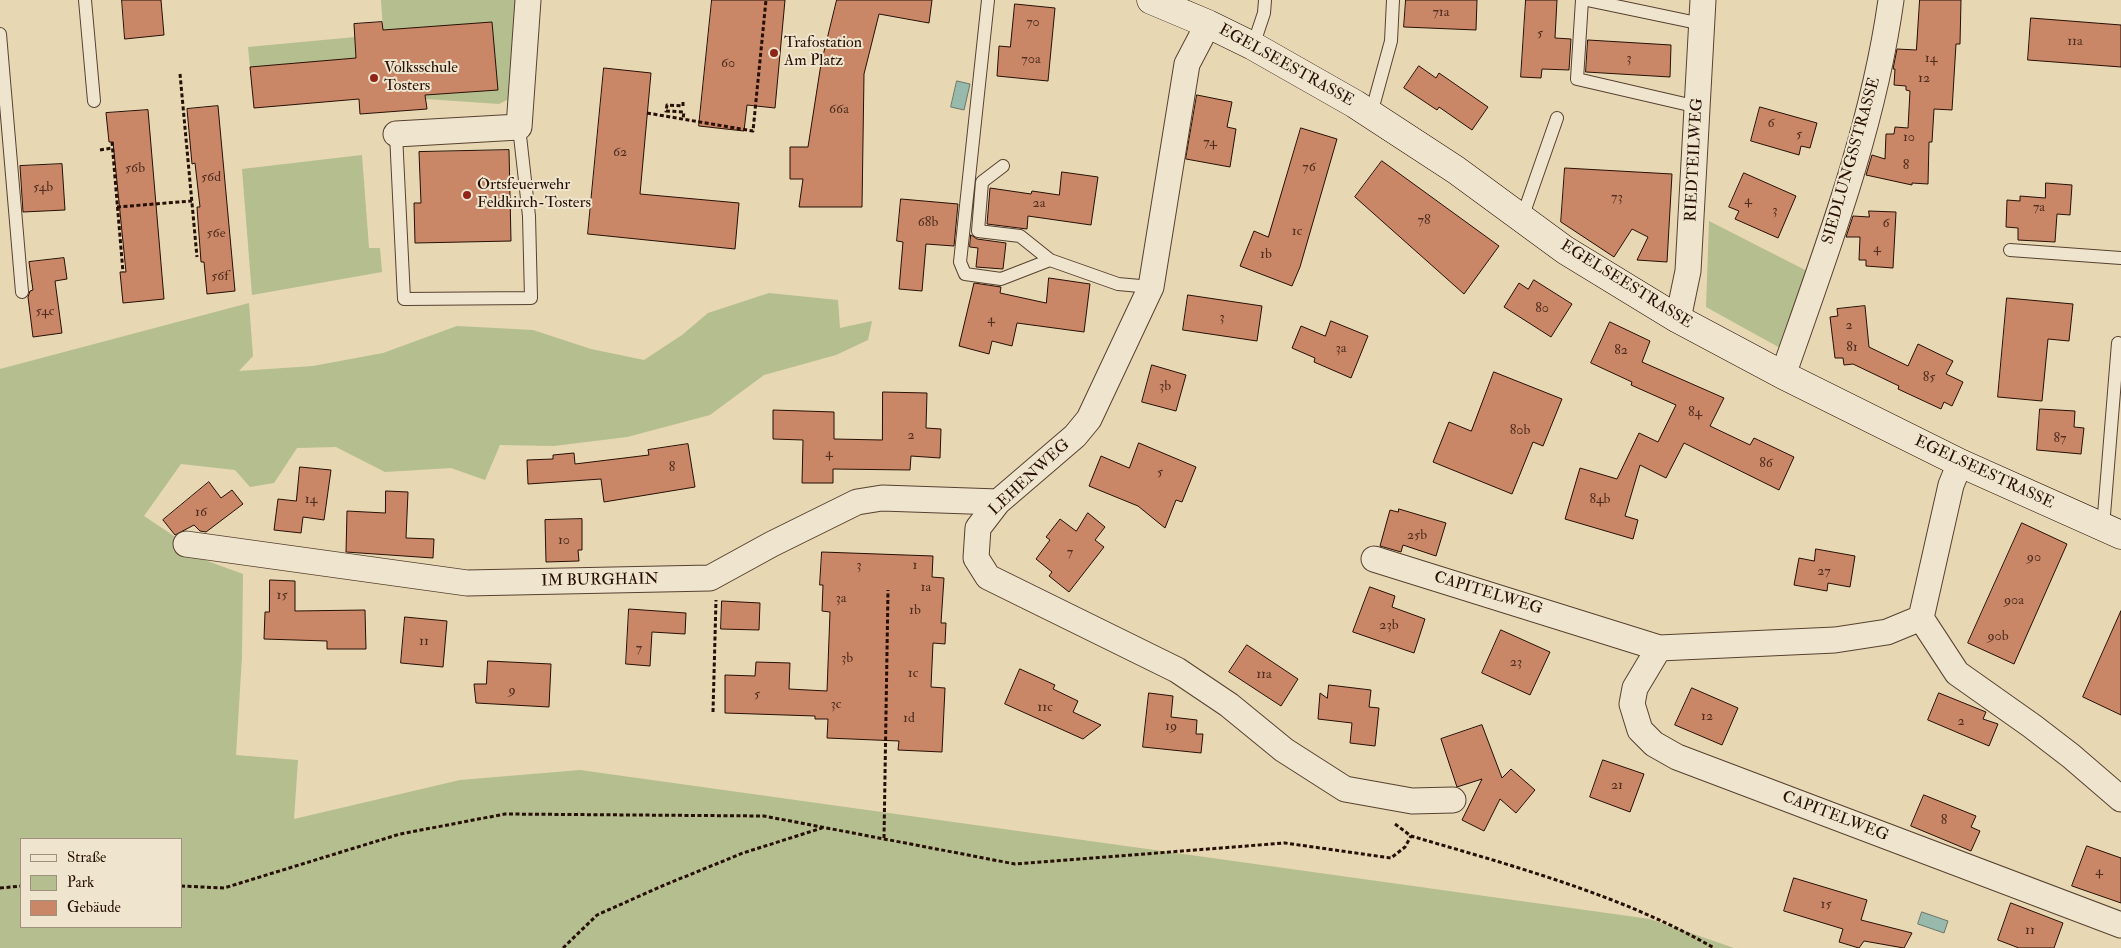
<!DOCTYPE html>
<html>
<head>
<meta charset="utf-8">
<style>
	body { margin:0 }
	#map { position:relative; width:2121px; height:948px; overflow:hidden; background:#e7d7b3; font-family:"IM FELL Double Pica",serif }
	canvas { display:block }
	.legend { position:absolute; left:20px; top:838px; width:162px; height:90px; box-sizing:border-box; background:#efe5ce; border:1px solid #9f8f7d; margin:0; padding:6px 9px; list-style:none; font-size:15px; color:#270f04 }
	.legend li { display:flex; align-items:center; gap:10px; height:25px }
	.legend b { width:25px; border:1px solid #9f8f7d }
</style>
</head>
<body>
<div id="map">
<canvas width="2121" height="948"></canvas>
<ul class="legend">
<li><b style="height:6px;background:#efe5ce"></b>Straße</li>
<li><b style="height:14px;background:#b4be8e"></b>Park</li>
<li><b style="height:14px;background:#c98768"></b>Gebäude</li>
</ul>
</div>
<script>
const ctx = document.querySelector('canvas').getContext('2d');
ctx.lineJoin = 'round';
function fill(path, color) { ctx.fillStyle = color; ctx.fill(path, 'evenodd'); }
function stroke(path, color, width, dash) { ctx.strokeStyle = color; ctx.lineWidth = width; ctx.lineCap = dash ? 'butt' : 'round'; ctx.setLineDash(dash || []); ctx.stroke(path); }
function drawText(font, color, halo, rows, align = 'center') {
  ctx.font = font + ' "IM FELL Double Pica",serif'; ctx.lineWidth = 4; ctx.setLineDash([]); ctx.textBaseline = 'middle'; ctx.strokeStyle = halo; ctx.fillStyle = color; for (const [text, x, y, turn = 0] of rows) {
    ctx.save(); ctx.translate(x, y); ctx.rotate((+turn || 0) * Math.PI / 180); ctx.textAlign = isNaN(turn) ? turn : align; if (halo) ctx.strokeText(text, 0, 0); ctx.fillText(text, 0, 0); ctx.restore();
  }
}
fill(new Path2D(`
	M381,0H516L509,99L499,104L426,99V95L497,90L492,22L383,30Z
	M355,37L356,58L250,67L248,47Z
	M362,155L369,248H380L382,272L252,295L242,169Z
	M1709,221L1811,273L1782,349L1706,307Z
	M769,293L838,300L840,328L872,321L868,340L836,355L764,375L710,415L627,437L554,446L500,445L485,480L451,468L385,472L336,447L297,448L274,483L250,487L235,470L181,464L144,516L177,538V550L243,574L242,656L236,755L298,760L294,819L460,780L580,770L1650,919L1734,948H0V369L249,303L253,356L239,371L313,366L383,353L457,326L533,330L591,349L644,360L682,335L708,313ZM21,839H181V927H21Z`), '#b4be8e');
const water = new Path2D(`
	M957,81L970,84L964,110L951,107Z
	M1922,912L1948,921L1944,933L1918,924Z`);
fill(water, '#97baad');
stroke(water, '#6a7669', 1);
const building = new Path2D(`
	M122,0H161L164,35L125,39Z
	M712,0H785L775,108L747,105L744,131L699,126Z
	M837,0H932L929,23L879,14L864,74L862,207H799L803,179H790V147H808L821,64Z
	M1406,0H1477L1476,30L1404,27Z
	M1526,0H1557L1555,38L1571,39L1569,70L1542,69L1541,78L1521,77Z
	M1920,0H1961L1960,44H1956L1952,110L1934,109L1932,142H1929L1928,184L1912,183V185L1866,175L1872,155L1885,159L1886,134H1894L1895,127L1908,128L1910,91L1906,90V86L1894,85L1895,69H1893L1897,49L1916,50Z
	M1015,4L1055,8L1048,81L997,76L999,46L1010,47Z
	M2031,18L2121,25V67L2028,60Z
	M382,22L383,30L492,22L498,90L425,95L427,109L360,114L359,99L254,108L250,67L356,58L354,24Z
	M1588,40L1671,45L1670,77L1586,72Z
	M1419,66L1436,78L1439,73L1488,107L1472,130L1439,107L1437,110L1404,88Z
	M604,68L651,73L640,194L739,203L735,249L588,234Z
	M1197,95L1232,102L1227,127L1236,129L1230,167L1186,159Z
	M218,106L235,291L207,294L204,262H201L197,207H200L195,163L192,164L187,109Z
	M1760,107L1817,123L1810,148L1801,146L1799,155L1751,141Z
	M148,110L164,299L123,303L120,272H126L113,142H109L106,113Z
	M1301,128L1337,139L1300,267L1292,286L1240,266L1254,231L1268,237Z
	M509,150L511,241L415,243L414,203H421L419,152Z
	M1382,161L1499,246L1464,294L1355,197Z
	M62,164L65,210L23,212L20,166Z
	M1565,168L1672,174L1667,262L1637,260L1648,237L1632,229L1614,257L1561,222Z
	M1062,172L1098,177L1091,225L1028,216L1027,229L987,224L990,188L1031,194L1032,191L1059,195Z
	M1744,173L1796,196L1778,238L1735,219L1739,211L1729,207Z
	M2046,183L2072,185L2070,215L2057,214L2055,242L2018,240V228L2006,227L2007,200L2020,201V196L2045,198Z
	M901,199L958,204L954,246L926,244L922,291L899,289L903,242L897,241Z
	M1869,211L1896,212L1893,268L1866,266V260H1859L1860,237H1846L1853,216L1869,217Z
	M971,235L977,239L1006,243L1003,269L976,267L978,248L970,247Z
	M64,258L67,279L55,281L62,333L33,337L28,297L30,291L33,290L29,262Z
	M1049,278L1090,284L1084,332L1017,323L1012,346L992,341L989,354L959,346L974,283L1001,287L1000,293L1046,303Z
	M1534,280L1572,304L1551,337L1504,307L1519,283L1528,289Z
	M1188,295L1262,306L1257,341L1183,330Z
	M2007,298L2073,304L2069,341L2048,339L2042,401L1998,397Z
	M1865,306L1869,347L1908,366L1918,344L1953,361L1946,374L1963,382L1952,406L1944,402L1941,409L1898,389L1899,386L1853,364L1844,365L1843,358H1835L1830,317L1838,316L1837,309Z
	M1331,321L1368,336L1351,378L1314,362L1315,358L1292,348L1301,326L1325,336Z
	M1610,322L1650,341L1642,362L1724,398L1710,426L1750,445L1754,438L1794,457L1779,490L1684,443L1666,478L1640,465L1625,516L1638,520L1633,539L1565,519L1580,468L1617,479L1639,433L1658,442L1676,405L1631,385L1632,382L1591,363Z
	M1152,365L1186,375L1176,411L1142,402Z
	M1494,372L1562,399L1543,446L1533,442L1512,494L1433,462L1449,422L1471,431Z
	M883,392L927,393L926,428L941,429L940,458L911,456L910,470L833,469V483H802L803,440L773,439V410L834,412V439L882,440Z
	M2040,409L2075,411L2074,427L2084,428L2081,454L2037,450Z
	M1139,443L1196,467L1182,502L1176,500L1165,528L1138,506L1089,486L1101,456L1129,468Z
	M688,444L695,487L604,502L601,479L528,484L527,460L553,459V455L574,453L575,464L649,455L648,450Z
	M300,467L331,470L324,520L303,517L301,533L274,530L278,499L296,501Z
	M209,482L221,498L232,490L243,504L206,532L200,531L194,525L175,535L163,520Z
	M386,491L408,492L406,538L434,539L433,558L346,552L347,511L385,513Z
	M1399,509L1446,523L1436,556L1403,545L1401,552L1380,546L1390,510L1398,512Z
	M1088,513L1105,527L1095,540L1104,547L1069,592L1049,576L1052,572L1036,559L1050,540L1046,537L1060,519L1076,531Z
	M582,519V550H578L579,561L546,562L545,520Z
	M2022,523L2067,544L2014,664L1968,643Z
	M1816,549L1855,556L1850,587L1828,583L1827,591L1794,585L1799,558L1814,561Z
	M822,552L933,556L932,577L944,578L941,623H946L945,644L933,643L931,687L945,688L942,752L898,750L899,741L827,738L828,719H815V716L725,713V675L755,676L756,662L790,663L789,689L827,691L830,612L822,611L823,585H820Z
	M270,580L295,581V611L365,610L366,649H327V641L264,639L265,612H269Z
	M1370,587L1395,596L1392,607L1425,619L1414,653L1353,632Z
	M722,601L760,603L759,630L721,629Z
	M629,609L686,613L685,634L652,632L650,666L626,664Z
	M2121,611V715L2083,697Z
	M405,617L447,621L443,667L401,663Z
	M1501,630L1550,652L1530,695L1482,673Z
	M1247,645L1298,679L1281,706L1229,672Z
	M488,661L551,664L549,707L476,703L474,684H486Z
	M1020,669L1055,685L1053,689L1078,701L1073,712L1101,725L1083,739L1005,704Z
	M1329,685L1371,690L1369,707L1379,708L1375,746L1350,743L1352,723L1318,719L1320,693L1327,698Z
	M1692,688L1738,708L1722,745L1675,725Z
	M1149,693L1173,696L1171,717L1197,720L1196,734H1203L1201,753L1143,747Z
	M1939,693L1986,712L1983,719L1998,724L1989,746L1928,720Z
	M1482,725L1502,778L1511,769L1535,790L1516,813L1500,799L1484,831L1462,820L1482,779L1457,787L1441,739Z
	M1603,760L1644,774L1630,812L1590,797Z
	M1924,795L1976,816L1971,827L1980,831L1971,851L1911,826Z
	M2087,846L2121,858V903L2072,886Z
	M1794,878L1867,900L1861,920L1912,933L1904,948L1864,941L1859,948L1839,942L1843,929L1784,911Z
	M2011,903L2063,923L2054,948H2019L1998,940Z`);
fill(building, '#c98768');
stroke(building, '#270f04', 1);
const lane = new Path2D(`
	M85,0L94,101
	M988,0L960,262L965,274L1001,279L1050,260
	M1582,0L1577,79L1698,107
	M1587,0L1702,24
	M0,34L22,292
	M1253,46L1264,13L1265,0
	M1371,114L1391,41L1393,0
	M396,134L404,299L531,298L529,216L519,127
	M1003,166L982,182L978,231L1020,236L1050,260L1118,284L1151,287
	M1522,218L1557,118
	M2010,250L2121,258
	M2103,527L2118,343`);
const street = new Path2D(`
	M1208,24L1187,64L1151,287L1089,419L1075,436L998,502L978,528L976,558L988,577L1177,670L1229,705L1284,750L1345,789L1412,801L1453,800
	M396,134L519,127L528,0
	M1678,319L1688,271L1703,0
	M1783,375C1826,252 1873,129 1891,0
	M1960,463L1951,485L1921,618L1957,673L2032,726L2071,756L2121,799
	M186,544L467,583L710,578L772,544L857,502L882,498L998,502
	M1374,559L1659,648
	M1921,618L1887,632L1835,640L1659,648L1635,688L1632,704L1640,730L1654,744L1677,757L2121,925`);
const secondary = new Path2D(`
	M1151,0L1208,24L1253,46L1355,104L1456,170L1565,250L1678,319L1783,375L1960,463L2121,535`);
stroke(lane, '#574130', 14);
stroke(street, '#574130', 27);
stroke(secondary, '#270f04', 29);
stroke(new Path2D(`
	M180,74L197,257
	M683,102V106L667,105L666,111L684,112L683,119
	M647,113L753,131L766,0
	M112,142L123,272
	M100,150L112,148
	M117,207L192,201
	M713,712L716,600
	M1395,824L1411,836C1513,866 1622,895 1714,948
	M884,838L888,590
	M181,886L224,888L400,834L505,814L764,816L1015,864L1285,843L1391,858L1405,847L1411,836
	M0,888L21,886
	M563,948L597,915L662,886L743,853L822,828`), '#270f04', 3, [4, 2.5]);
stroke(lane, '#efe5ce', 12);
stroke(street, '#efe5ce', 25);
stroke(secondary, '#efe5ce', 28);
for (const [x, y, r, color] of [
	[774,53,5,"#8f2418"],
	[374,78,5,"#8f2418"],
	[467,195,5,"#8f2418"]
]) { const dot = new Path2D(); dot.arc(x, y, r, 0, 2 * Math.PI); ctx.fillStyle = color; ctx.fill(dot); stroke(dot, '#efe5ce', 2); }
drawText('14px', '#502d1d', null, [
	["71a",1441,13],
	["70",1033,23],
	["5",1540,34],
	["11a",2075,42],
	["3",1629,59],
	["14",1931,59],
	["70a",1031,60],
	["60",728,64],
	["12",1924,79],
	["66a",839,110],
	["6",1771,124],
	["5",1799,135],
	["10",1909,138],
	["74",1210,143],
	["62",620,153],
	["8",1906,166],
	["76",1309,168],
	["56b",135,169],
	["56d",211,178],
	["54b",43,188],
	["73",1617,198],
	["4",1748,201],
	["2a",1039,204],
	["7a",2039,208],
	["3",1775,211],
	["78",1424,221],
	["68b",928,223],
	["6",1886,224],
	["1c",1297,232],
	["56e",216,234],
	["4",1877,249],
	["1b",1266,255],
	["56f",220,277],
	["80",1542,309],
	["54c",45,312],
	["3",1222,318],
	["4",991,320],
	["2",1849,326],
	["81",1852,348],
	["3a",1341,349],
	["82",1621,351],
	["85",1929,378],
	["3b",1165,387],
	["84",1695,413],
	["80b",1520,431],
	["2",911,436],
	["87",2060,439],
	["4",829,454],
	["86",1766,464],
	["8",672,468],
	["5",1160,473],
	["14",311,500],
	["84b",1600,500],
	["16",201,513],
	["25b",1417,536],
	["10",564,541],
	["7",1070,553],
	["90",2034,558],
	["3",859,566],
	["1",915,566],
	["27",1824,572],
	["1a",926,588],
	["15",282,596],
	["3a",841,599],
	["90a",2014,601],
	["1b",915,611],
	["23b",1389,626],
	["90b",1998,637],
	["11",424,642],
	["7",639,649],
	["3b",847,659],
	["23",1516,663],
	["1c",913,674],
	["11a",1264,675],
	["9",512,691],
	["5",757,695],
	["3c",836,705],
	["11c",1045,708],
	["12",1707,717],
	["1d",909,719],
	["2",1961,722],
	["19",1171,727],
	["21",1617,786],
	["8",1944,821],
	["4",2099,872],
	["15",1826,905],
	["11",2030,931]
]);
drawText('16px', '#270f04', '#efe5ce', [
	["Trafostation",784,44],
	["Am Platz",784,62],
	["Volksschule",384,69],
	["Tosters",384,87],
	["Ortsfeuerwehr",477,186],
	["Feldkirch-Tosters",477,204]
], 'left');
drawText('16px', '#270f04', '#efe5ce', [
	["EGELSEESTRASSE",1286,66,29],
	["RIEDTEILWEG",1695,160,-87],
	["SIEDLUNGSSTRASSE",1852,161,-74],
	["EGELSEESTRASSE",1626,285,32],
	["EGELSEESTRASSE",1984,473,25],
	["LEHENWEG",1030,478,-43],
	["IM BURGHAIN",600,581,-1],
	["CAPITELWEG",1488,594,17],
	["CAPITELWEG",1835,817,21]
]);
</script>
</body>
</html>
